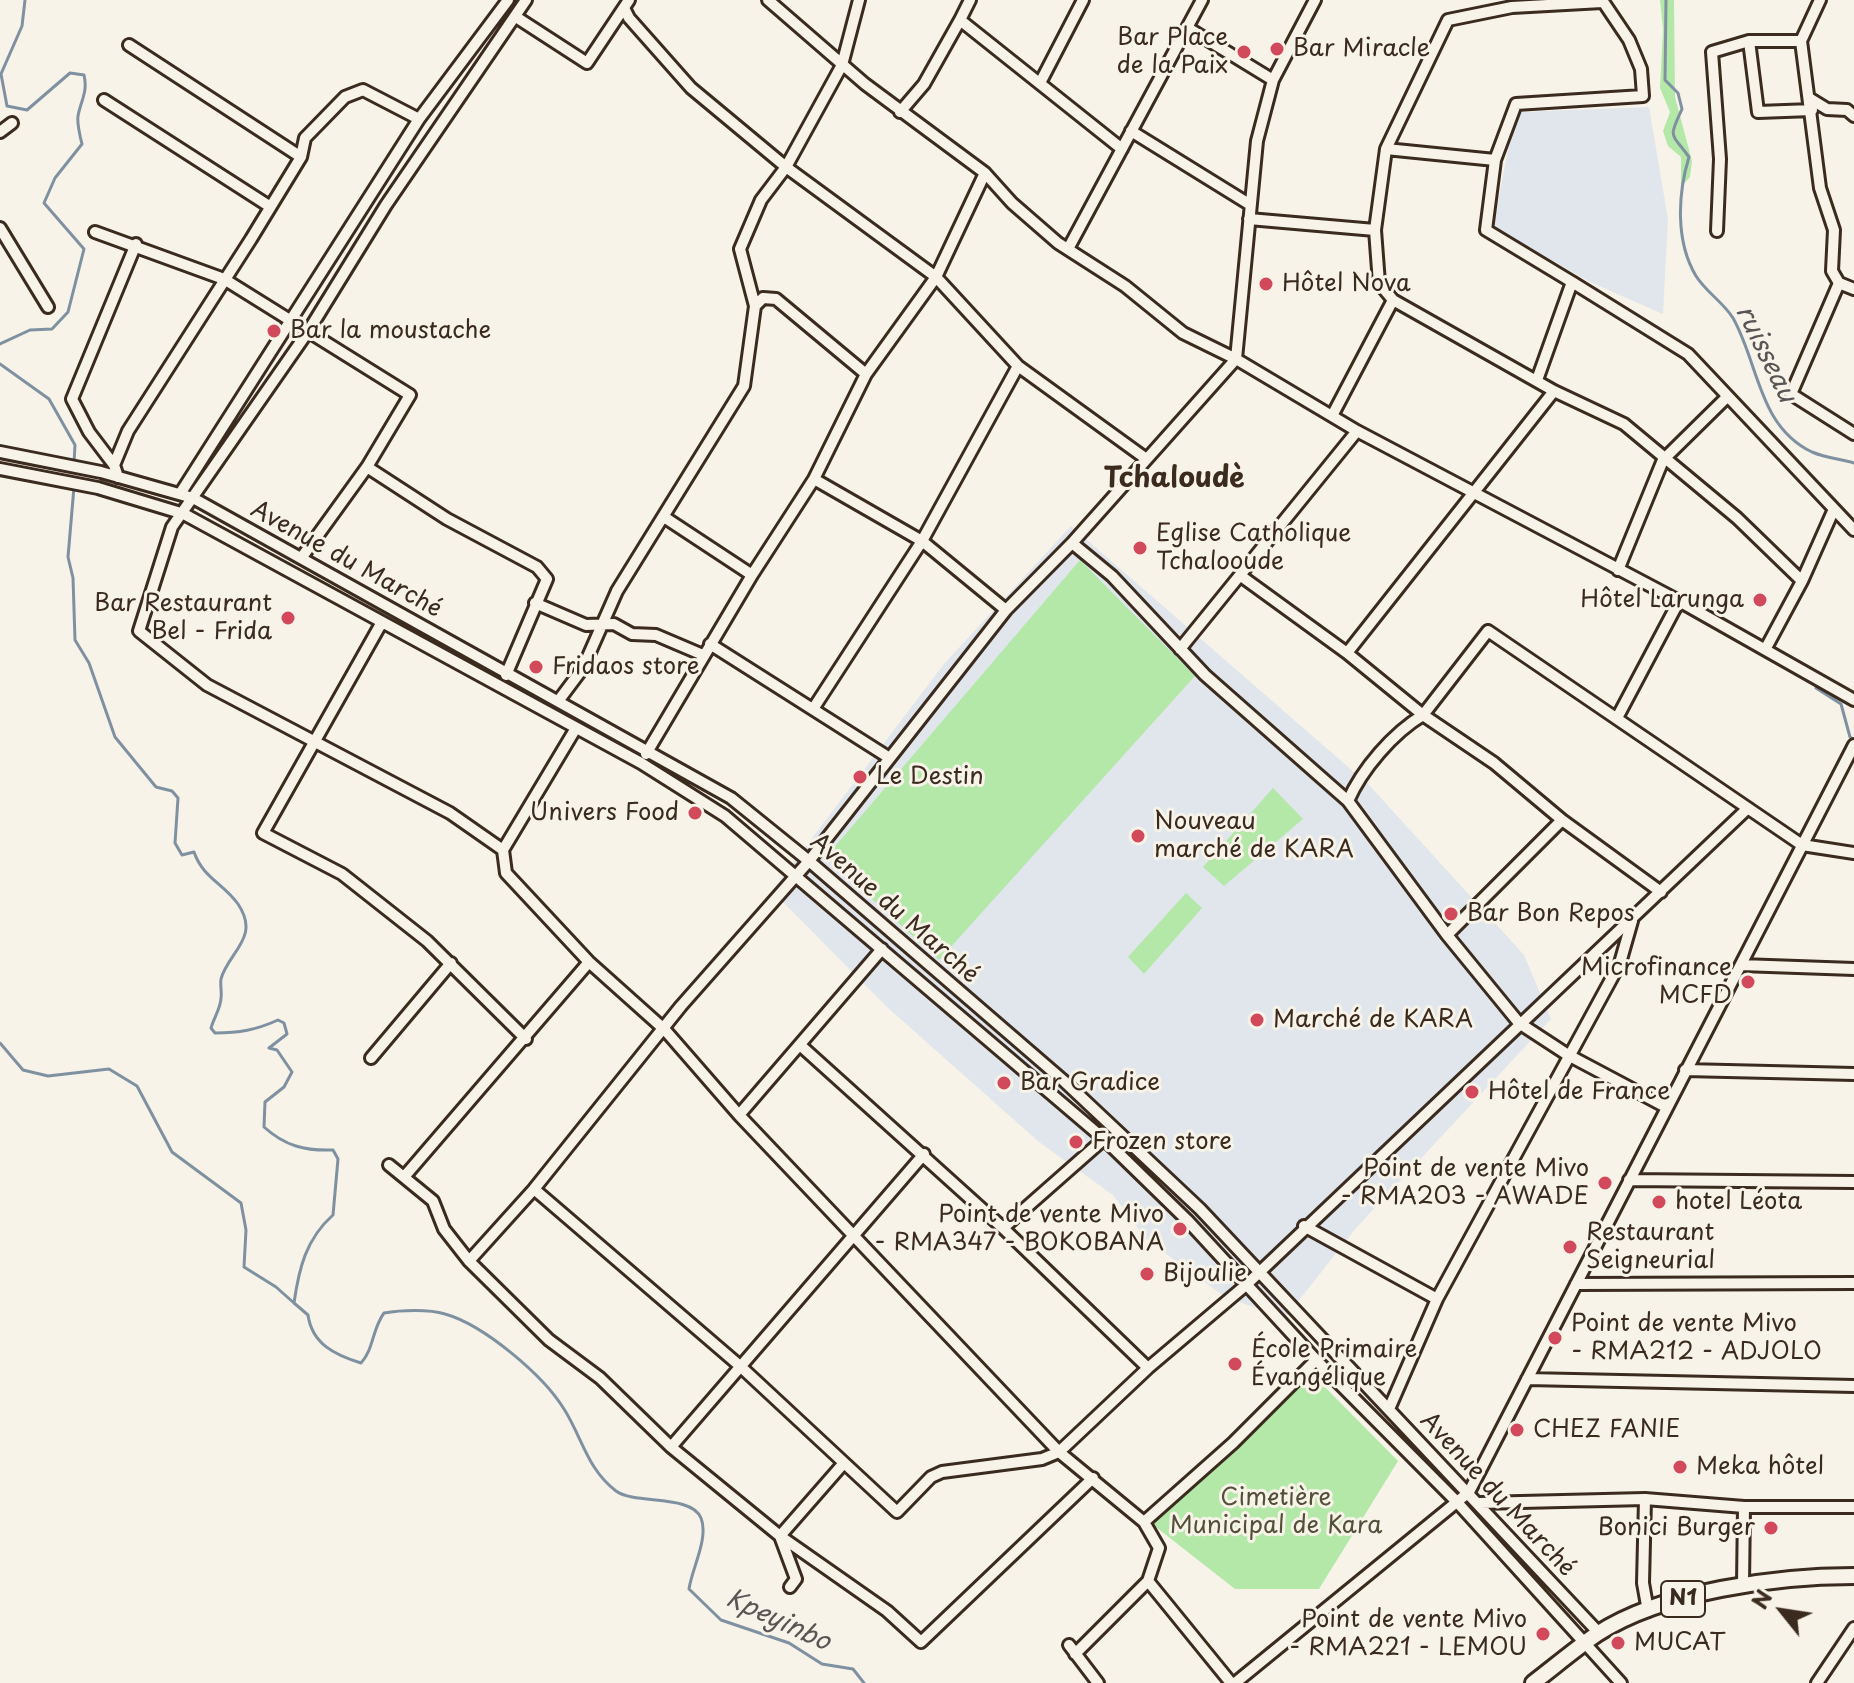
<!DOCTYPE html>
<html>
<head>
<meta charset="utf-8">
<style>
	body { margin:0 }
	#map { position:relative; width:1854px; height:1683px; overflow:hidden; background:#f7f3e8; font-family:"Playpen Sans",sans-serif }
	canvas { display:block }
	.north { position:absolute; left:1742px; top:1571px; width:80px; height:80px; -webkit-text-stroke:6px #f7f3e8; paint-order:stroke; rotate:300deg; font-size:22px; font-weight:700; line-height:32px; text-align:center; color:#3b2a1e }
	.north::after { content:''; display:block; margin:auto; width:28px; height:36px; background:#3b2a1e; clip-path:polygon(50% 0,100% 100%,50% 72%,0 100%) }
</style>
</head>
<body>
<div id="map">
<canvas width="1854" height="1683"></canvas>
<div class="north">N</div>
</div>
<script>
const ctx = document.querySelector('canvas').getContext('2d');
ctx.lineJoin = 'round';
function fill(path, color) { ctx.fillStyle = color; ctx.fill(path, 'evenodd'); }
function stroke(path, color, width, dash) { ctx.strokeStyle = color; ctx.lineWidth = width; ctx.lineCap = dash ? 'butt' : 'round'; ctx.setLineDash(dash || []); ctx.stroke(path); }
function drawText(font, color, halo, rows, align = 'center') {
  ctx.font = font + ' "Playpen Sans",sans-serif'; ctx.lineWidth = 6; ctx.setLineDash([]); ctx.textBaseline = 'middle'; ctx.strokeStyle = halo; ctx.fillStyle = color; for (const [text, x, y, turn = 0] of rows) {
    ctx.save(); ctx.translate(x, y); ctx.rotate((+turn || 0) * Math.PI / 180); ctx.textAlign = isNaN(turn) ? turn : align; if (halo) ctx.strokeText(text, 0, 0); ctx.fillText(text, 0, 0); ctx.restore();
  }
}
fill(new Path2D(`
	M1649,107L1668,219L1663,314L1588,281L1493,226L1513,125L1521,112Z
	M1071,526L1370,786L1524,955L1551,1019L1356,1228L1285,1318L1225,1297L1146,1239L1113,1195L1039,1142L887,1007L772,891L944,664Z`), '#e0e6ec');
fill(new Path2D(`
	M1660,0H1674L1675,97L1692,161L1690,177L1681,187V157L1668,146L1663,131L1670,112L1660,88L1663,29Z
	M1080,560L1195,676L939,960L826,857Z
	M1273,788L1303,819L1224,886L1203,867Z
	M1186,893L1202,908L1144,974L1128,957Z
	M1309,1371L1398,1461L1319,1589H1235L1152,1524Z`), '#b4e8a9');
stroke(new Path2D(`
	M1666,0L1665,80L1678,93L1682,109C1668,139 1671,132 1689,157C1678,193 1675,241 1696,276C1706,292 1723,302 1733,318C1759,364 1758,426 1812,452C1826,458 1840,459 1854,463
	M0,344L30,330L52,329L68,312L84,249L44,203L55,178L82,144C80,137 77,122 78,116C81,100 88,92 84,75L70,73L27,110L7,106L1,74L22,26L25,0
	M0,364L49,399L75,445L74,463
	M74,487L68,557L73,578L75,640L89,663L115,737L156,787L172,791L178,798L175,843L182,855L194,852C203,878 223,883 238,904C261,938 228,952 221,979C220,985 222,992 221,998C221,1007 214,1018 211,1028L215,1033C239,1033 256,1030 278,1020L284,1023L287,1034L269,1048L277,1050L292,1072L284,1087L265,1102L264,1127C285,1146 305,1151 333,1150L338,1159L333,1215C306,1239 299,1268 294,1303L308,1315C312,1344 335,1355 361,1363C374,1349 372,1329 384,1313C401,1310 429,1309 445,1314C484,1325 543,1375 564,1409C582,1437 587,1469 616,1491C635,1505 691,1494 701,1518C709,1538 692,1568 689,1589L721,1620L789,1643L822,1664L853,1669L864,1683
	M1816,688L1841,704L1850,737L1854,740
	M0,1043L23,1070L48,1076L109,1069L137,1086L172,1152L241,1203L246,1230L244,1267L276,1287L294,1303`), '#7f91a1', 3);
const minor = new Path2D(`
	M1315,0L1273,80L1257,141L1236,359L1357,431L1679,601L1854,700
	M1820,0L1801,41L1820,188L1834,230L1832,271L1839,283L1854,289
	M1602,2L1512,7L1448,20L1386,149L1375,230L1379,283L1393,300L1554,391L1624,424L1737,518L1802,581
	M624,8L629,18L691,88L786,167L936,277L866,374L814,479L752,575L646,754
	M516,17L587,63L629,0
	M960,20L970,0
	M1188,28L1273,80
	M1749,41L1758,112L1812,110
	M129,45L301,157
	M1040,83L1083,0
	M1809,98L1827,109L1847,110L1854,116
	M104,100L269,206
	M900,112L924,84L960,20L1122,149
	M1131,131L1249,204
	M0,132L12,123
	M1386,149L1495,160L1486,230L1572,282L1537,380
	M1495,160L1516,104L1643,96L1641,69L1629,40L1602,0
	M985,173L936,277L1018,366L1145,458
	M1249,219L1375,230
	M0,228L48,307
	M1717,231L1720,159L1712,52L1749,41H1801
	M95,232L224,279L410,395L367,467L302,557
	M1068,249L1202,0
	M1572,282L1688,354L1854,530
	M1839,283L1791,394L1854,434
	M755,306L740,249L761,200L786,167L842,65L859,0
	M1554,391L1347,653L1423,715L1488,631L1802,845L1854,853
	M1333,414L1393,300
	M0,452L101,472L193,498L731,798L809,861L1065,1082L1200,1209L1599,1633
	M114,465L89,432L72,399L136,244
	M367,467L447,519L537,567L547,579L506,675
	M0,469L98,488L184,514L641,763L725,816L1104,1139L1187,1220L1316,1360L1456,1501L1621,1683
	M118,477L114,465L128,431L251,239L301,157L305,138L345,97L363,90L419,119
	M814,479L922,541L1006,610
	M180,494L419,119L508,0
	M664,517L752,575
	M1072,543L1112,576L1205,675L1348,801L1447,935L1519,1023L1568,1055L1666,1107
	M1618,570L1663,460L1727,397
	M1241,576L1347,653
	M535,603L586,625L614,624L632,634L656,635L703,655
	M382,622L263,833L342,874L427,941L526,1039
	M710,644L888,757
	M1766,648L1802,581L1834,509
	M1180,649L1357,431
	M559,700L583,668L617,591L744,386L755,306L763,298L776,299L866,374
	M813,709L922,541L1018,366
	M1617,718L1679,601
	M576,728L503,850L506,873L589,962L665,1030L739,1115L1059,1452L1144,1522
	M1348,801C1362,769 1393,733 1423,715L1494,763L1562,820L1447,935
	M1562,820L1661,892
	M503,850L450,813L207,685L139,631L172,527L309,330L386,205L526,0
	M1741,965L1854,969
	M800,1045L1003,1228L1148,1368
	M371,1058L451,963
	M1685,1070L1854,1074
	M739,1115L882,949
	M389,1165L433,1201L444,1229L469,1261L549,1340L600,1378L671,1447L780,1536L887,1611L921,1642L1093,1478
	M404,1177L589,962
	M1629,1180L1854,1182
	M534,1189L740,1366L897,1512L931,1477L942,1472L1042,1459L1059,1452L1148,1368L1246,1285L1748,808
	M1304,1226L1437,1299
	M1003,1228L1104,1139
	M469,1261L534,1189L681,1006L809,861L1006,610L1072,543L1236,359L1183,333L1125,286L1058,243L1012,203L985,173L865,84L768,0
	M1576,1284L1854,1283
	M1527,1379L1854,1386
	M1389,1409L1437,1299L1620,963L1632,921
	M671,1447L924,1154
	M1645,1499L1643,1583L1648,1611
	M1480,1503L1645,1499L1744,1507H1854
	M1148,1581L1231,1683
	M1743,1584L1744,1507
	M790,1587L796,1579L780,1536L843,1464
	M1069,1645L1098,1683
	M1075,1654L1148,1581L1159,1548L1144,1522L1233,1443L1316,1360
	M1235,1683L1469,1492L1854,745
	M1817,1683L1854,1628`);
const highway = new Path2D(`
	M1533,1683C1554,1667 1575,1649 1597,1634C1663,1591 1777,1576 1854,1576`);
stroke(minor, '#3b2a1e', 16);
stroke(highway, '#3b2a1e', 20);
stroke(minor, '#f7f3e8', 10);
stroke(highway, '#f7f3e8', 14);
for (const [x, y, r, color] of [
	[1277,49,8,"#d1495b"],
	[1244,52,8,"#d1495b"],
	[1266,284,8,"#d1495b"],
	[274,331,8,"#d1495b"],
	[1140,548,8,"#d1495b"],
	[1760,600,8,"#d1495b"],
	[288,618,8,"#d1495b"],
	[536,667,8,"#d1495b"],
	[860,777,8,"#d1495b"],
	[695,813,8,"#d1495b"],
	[1138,836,8,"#d1495b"],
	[1451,914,8,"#d1495b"],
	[1748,982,8,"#d1495b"],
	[1257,1020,8,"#d1495b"],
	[1004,1083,8,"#d1495b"],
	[1472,1092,8,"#d1495b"],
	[1076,1142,8,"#d1495b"],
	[1605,1183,8,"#d1495b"],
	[1659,1202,8,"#d1495b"],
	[1180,1229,8,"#d1495b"],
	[1570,1247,8,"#d1495b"],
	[1147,1274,8,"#d1495b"],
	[1555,1338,8,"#d1495b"],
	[1235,1364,8,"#d1495b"],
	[1517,1430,8,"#d1495b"],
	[1680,1467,8,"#d1495b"],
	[1771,1528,8,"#d1495b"],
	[1543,1634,8,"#d1495b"],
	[1618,1643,8,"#d1495b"]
]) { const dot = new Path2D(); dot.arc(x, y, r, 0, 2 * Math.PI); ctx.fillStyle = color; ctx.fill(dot); stroke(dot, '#f7f3e8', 3); }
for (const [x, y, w] of [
	[1683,1599,44]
]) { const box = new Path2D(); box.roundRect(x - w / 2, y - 18, w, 36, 6); ctx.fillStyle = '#f7f3e8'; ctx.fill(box); stroke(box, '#3b2a1e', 2); }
drawText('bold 22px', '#3b2a1e', null, [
	["N1",1683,1599]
]);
drawText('24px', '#3b2a1e', '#f7f3e8', [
	["Bar Place",1228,38,"right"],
	["de la Paix",1228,66,"right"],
	["Bar Miracle",1293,49],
	["Hôtel Nova",1282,284],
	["Bar la moustache",290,331],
	["Eglise Catholique",1156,534],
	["Tchalooude",1156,562],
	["Hôtel Larunga",1744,600,"right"],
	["Bar Restaurant",272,604,"right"],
	["Bel - Frida",272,632,"right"],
	["Fridaos store",552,667],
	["Le Destin",876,777],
	["Univers Food",679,813,"right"],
	["Nouveau",1154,822],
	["marché de KARA",1154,850],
	["Bar Bon Repos",1467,914],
	["Microfinance",1732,968,"right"],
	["MCFD",1732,996,"right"],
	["Marché de KARA",1273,1020],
	["Bar Gradice",1020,1083],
	["Hôtel de France",1488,1092],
	["Frozen store",1092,1142],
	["Point de vente Mivo",1589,1169,"right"],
	["- RMA203 - AWADE",1589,1197,"right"],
	["hotel Léota",1675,1202],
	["Point de vente Mivo",1164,1215,"right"],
	["- RMA347 - BOKOBANA",1164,1243,"right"],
	["Restaurant",1586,1233],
	["Seigneurial",1586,1261],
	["Bijoulie",1163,1274],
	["Point de vente Mivo",1571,1324],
	["- RMA212 - ADJOLO",1571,1352],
	["École Primaire",1251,1350],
	["Évangélique",1251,1378],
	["CHEZ FANIE",1533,1430],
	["Meka hôtel",1696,1467],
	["Bonici Burger",1755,1528,"right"],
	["Point de vente Mivo",1527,1620,"right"],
	["- RMA221 - LEMOU",1527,1648,"right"],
	["MUCAT",1634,1643]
], 'left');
drawText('24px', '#3b2a1e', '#f7f3e8', [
	["Avenue du Marché",346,560,29],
	["Avenue du Marché",894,909,41],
	["Avenue du Marché",1497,1495,47]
]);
drawText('24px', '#53503a', '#f7f3e8', [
	["Cimetière",1276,1498],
	["Municipal de Kara",1276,1526]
]);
drawText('italic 26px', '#585554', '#f7f3e8', [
	["ruisseau",1765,354,64],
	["Kpeyinbo",778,1621,25]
]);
drawText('bold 28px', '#3b2a1e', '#f7f3e8', [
	["Tchaloudè",1174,479]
]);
</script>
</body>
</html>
